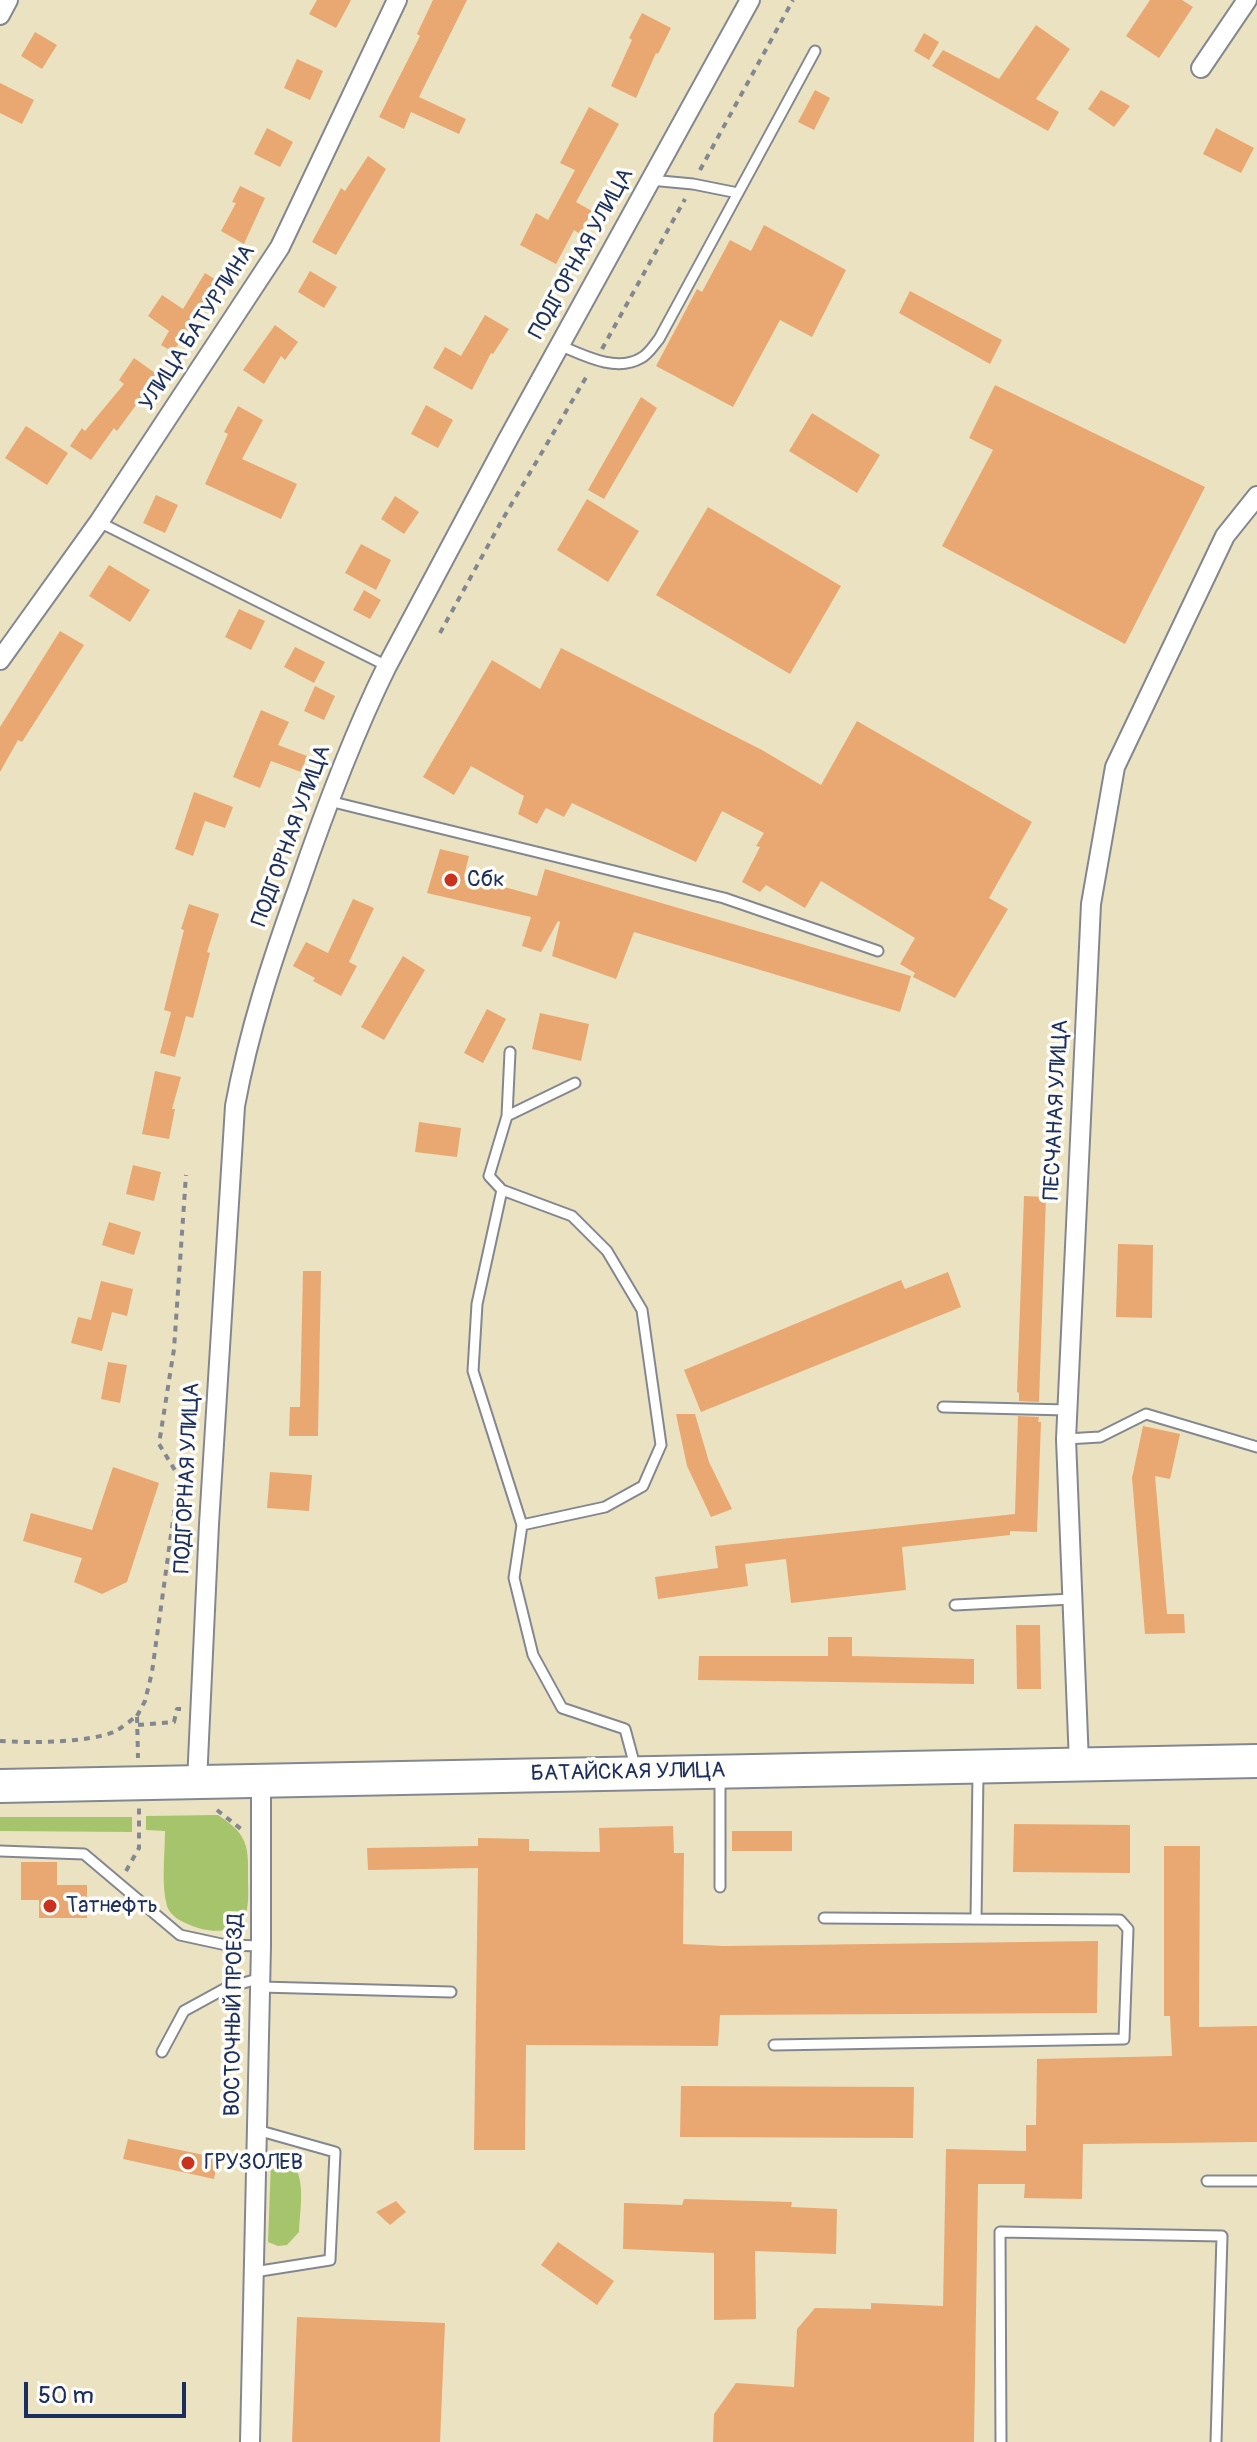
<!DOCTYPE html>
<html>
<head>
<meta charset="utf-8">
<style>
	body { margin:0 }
	#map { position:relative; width:1257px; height:2442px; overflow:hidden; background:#ebe2c2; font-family:Pangolin,sans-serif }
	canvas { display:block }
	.scale { position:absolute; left:24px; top:2382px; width:162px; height:36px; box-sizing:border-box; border:4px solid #1b2f5e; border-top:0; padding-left:10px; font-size:24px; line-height:28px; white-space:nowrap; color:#1b2f5e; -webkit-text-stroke:6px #fdfcf7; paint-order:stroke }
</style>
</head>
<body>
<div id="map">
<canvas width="1257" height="2442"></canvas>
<div class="scale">50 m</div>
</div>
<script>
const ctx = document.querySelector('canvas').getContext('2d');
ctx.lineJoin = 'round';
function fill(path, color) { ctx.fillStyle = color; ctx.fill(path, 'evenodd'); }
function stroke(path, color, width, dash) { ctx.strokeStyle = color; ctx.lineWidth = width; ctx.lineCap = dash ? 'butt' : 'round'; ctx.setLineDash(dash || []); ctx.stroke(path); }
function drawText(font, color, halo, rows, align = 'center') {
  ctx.font = font + ' Pangolin,sans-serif'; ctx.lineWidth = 7; ctx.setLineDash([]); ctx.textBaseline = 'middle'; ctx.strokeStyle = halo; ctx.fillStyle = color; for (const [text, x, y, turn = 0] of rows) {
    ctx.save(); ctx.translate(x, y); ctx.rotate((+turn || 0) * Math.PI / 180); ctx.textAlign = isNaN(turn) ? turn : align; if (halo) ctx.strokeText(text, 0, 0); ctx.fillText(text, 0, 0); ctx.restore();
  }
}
fill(new Path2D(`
	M218,1815C228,1822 239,1829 244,1841C249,1852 248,1866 248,1878C248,1888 249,1899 247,1909C241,1935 210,1934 190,1925C181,1921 171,1917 167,1906C161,1884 165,1854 165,1831L146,1830V1816Z
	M0,1817H132V1832L0,1831Z
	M280,2157H289C307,2178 300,2206 299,2232L287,2245L278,2246L268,2242L271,2162Z`), '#a5c46b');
fill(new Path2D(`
	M317,0H351L336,28L309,14Z
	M433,0H467L419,97L466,119L459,134L411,112L404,129L379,117L420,36L417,34Z
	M1150,0H1182L1193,7L1159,58L1126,36Z
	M642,13L671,28L658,54L656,53L636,98L611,86L632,40L629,38Z
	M1036,25L1070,49L1036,99L1059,112L1048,131L932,66L943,50L999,79Z
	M35,32L57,45L42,69L21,56Z
	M924,33L939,42L929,60L914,51Z
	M297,59L323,71L310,100L284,88Z
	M0,83L34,100L22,124L0,113Z
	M815,90L830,98L814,130L798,122Z
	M1101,90L1130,106L1114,127L1088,109Z
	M589,107L619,124L576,202L592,211L580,234L574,230L556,264L520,245L536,213L548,220L575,170L560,163Z
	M267,128L293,142L280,167L254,154Z
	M1216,128L1254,148L1241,173L1203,154Z
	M368,156L386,169L336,255L312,242L341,188L345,191Z
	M240,186L265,198L244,244L221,231L236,203L232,202Z
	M764,225L846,270L812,337L780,320L733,407L656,366L697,289L702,292L730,240L751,251Z
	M310,271L337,287L324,308L298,292Z
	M205,273L223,284L206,313L202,310L173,352L161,345L169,331L148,316L162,295L183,309Z
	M910,291L1002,340L990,364L899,313Z
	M485,315L509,329L493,354L491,353L472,390L433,368L445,347L461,356Z
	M275,325L298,342L285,360L281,356L264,384L243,370Z
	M134,358L158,375L117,431L114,428L91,460L70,446L82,428L85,431L124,384L119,380Z
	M995,385L1205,487L1125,644L942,546L993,450L969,438Z
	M641,397L657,408L604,499L588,490Z
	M426,405L453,420L438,448L411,434Z
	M238,406L263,420L242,459L297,484L281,519L205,484L228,434L224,432Z
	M812,413L880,455L857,493L789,451Z
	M26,426L68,453L47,485L5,458Z
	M156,495L178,505L165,533L143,523Z
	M395,496L419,512L404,534L381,519Z
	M587,499L639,531L608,582L557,550Z
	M708,507L841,586L790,674L656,595Z
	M361,544L391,560L376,590L345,573Z
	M109,565L150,590L130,622L89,596Z
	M364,590L381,600L370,619L353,610Z
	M239,609L265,621L251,650L225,637Z
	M60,631L84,645L22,742L18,740L0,772V727Z
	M295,647L325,662L314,683L284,667Z
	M561,648L762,750L821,785L857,721L1032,822L989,898L1008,909L955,998L913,977L915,973L900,964L915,938L821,881L805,908L766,885L760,892L742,882L760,847L756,846L764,833L722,811L696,862L572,803L564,817L546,808L537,824L518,814L524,796L471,766L454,795L423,777L492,660L540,689Z
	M315,686L335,696L324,720L304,711Z
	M261,710L289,722L278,745L307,756L301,772L271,761L260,788L233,777Z
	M194,792L233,807L225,828L205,821L193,856L175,849Z
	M440,849L469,856L464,876L537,896L545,869L911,976L900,1012L634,932L616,979L552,956L560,922L558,921L541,952L522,946L531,917L427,893Z
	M353,899L374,908L349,962L357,966L341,996L313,981L315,978L293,966L306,942L328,953Z
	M189,904L219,914L207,952L210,953L193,1018L186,1016L175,1057L160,1053L171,1012L164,1010L184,930L181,929Z
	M403,956L425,970L384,1040L361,1027Z
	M487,1009L506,1019L483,1063L464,1053Z
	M540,1013L589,1024L581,1061L532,1049Z
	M155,1071L181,1077L172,1109H175L169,1139L142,1134Z
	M419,1122L461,1128L457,1157L415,1152Z
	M133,1165L161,1172L154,1201L126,1194Z
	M1024,1196L1046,1197L1039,1402L1019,1401V1393L1017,1392Z
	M109,1222L141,1232L134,1255L102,1245Z
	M1118,1244L1153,1245L1152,1318L1116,1317Z
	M303,1271H321L318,1436H289L290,1407H300Z
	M948,1272L961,1307L701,1412L684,1370L901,1280L905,1289Z
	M101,1281L133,1289L127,1316L112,1312L102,1351L71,1343L78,1317L91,1320Z
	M108,1362L127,1365L120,1403L101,1399Z
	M676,1414H695L709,1462L732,1509L711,1517L687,1466Z
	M1018,1416L1039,1417L1038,1422H1041L1037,1532L1010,1531V1535L902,1547L906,1590L791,1603L786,1559L745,1564L748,1586L658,1599L655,1577L718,1568L715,1546L1015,1514Z
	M1143,1426L1180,1434L1170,1479L1155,1476L1167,1614H1184L1185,1633L1145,1634L1132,1478Z
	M113,1467L159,1483L127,1582L102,1594L74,1582L82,1558L23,1541L31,1513L92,1530Z
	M270,1472L312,1475L309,1511L267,1508Z
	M1016,1625H1040L1041,1689H1017Z
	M828,1637H852V1656L974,1659V1684L698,1680L699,1656H828Z
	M1014,1824L1130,1825V1873L1013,1872Z
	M673,1826L674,1853H684L683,1944L723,1946L1098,1941L1097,2013L720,2015L718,2046L526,2045L525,2150H474L478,1868L368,1870L367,1848L478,1846V1838L529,1839V1851L600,1852L599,1828Z
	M732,1831H792V1851H732Z
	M1164,1846H1200L1199,2027L1257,2026V2142L1083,2144L1082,2199L1024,2198L1025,2184H978L974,2442H713L714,2414L736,2383L794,2387L797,2329L815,2308L871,2309V2303L943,2306L946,2149L1026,2151V2125H1036L1037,2059L1172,2056L1170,2016H1164Z
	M21,1862H57V1885H87V1918H39V1900H21Z
	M681,2086L914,2087L913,2138L680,2137Z
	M128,2139L218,2158L214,2179L123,2159Z
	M684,2199L792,2202L791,2207L837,2209L836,2254L755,2251L756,2319L714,2320V2253L623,2249L624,2203L682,2205Z
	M396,2201L406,2212L390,2225L376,2212Z
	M558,2242L614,2281L597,2305L541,2265Z
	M297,2317L445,2323L440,2442H292Z`), '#e9a872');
const lane = new Path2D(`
	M650,180L693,184L738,193
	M559,345C583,355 616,373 641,358C648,355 654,345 659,339L815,51
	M99,522L387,666
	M329,801L724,898L878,951
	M510,1052L507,1116L489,1176L502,1190L572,1216L607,1251L642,1310L661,1445L643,1486L605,1507L522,1525L514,1578L533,1655L562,1708L625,1729L635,1766
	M507,1116L575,1083
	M502,1190L477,1304L473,1371L522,1525
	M943,1407L1067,1410
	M1066,1439L1100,1437L1146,1414L1257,1447
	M955,1605L1072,1599
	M720,1778V1887
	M0,1851L84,1854L180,1935L226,1945L261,1946
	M976,1919L978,1773
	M260,1987L451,1992
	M774,2045L1124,2039L1128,1929L1120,1920L824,1918
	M162,2052L184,2011L226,1988L261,1978
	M1207,2181H1257
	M254,2272L330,2260L335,2152L257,2130
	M1001,2442L1000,2232L1222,2236L1216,2442`);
const street = new Path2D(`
	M0,15L8,0
	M1201,68L1247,0
	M0,660L99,522L280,247L397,0
	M1079,1763L1066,1439L1091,904L1115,767L1225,536L1257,496
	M197,1782L209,1524L235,1106C249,1030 272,960 298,888C324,812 352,737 387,666L508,439L750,0
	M250,2442L261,1946V1781`);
const highway = new Path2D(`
	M0,1786L1257,1761`);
stroke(lane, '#838890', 13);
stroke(street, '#838890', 22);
stroke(highway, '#838890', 36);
stroke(new Path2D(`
	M700,170L793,0
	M602,349L685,199
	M440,633L501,522L588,374
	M137,1716L145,1701L152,1672L179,1477L159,1444L174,1349L186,1175
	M138,1725L174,1722L177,1709H181
	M0,1741C30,1743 89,1743 116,1731C123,1727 131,1720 137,1716L138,1758
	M217,1810L241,1829
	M126,1871L139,1848V1807`), '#838890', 4, [6, 6]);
stroke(lane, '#fff', 9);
stroke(street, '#fff', 18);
stroke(highway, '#fff', 32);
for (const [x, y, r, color] of [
	[451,880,8,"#c8321e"],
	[50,1906,8,"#c8321e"],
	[188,2163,8,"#c8321e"]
]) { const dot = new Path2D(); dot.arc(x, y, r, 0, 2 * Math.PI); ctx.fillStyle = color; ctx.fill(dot); stroke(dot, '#fdfcf7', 3); }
drawText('22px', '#1b2f5e', '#fdfcf7', [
	["ПОДГОРНАЯ УЛИЦА",582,254,-61],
	["УЛИЦА БАТУРЛИНА",198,328,-57],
	["ПОДГОРНАЯ УЛИЦА",292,836,-70],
	["ПЕСЧАНАЯ УЛИЦА",1057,1110,-87],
	["ПОДГОРНАЯ УЛИЦА",188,1478,-87],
	["БАТАЙСКАЯ УЛИЦА",628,1773,-1],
	["ВОСТОЧНЫЙ ПРОЕЗД",235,2015,-89]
]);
drawText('22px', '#1b2f5e', '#fdfcf7', [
	["Сбк",467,880],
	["Татнефть",66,1906],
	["ГРУЗОЛЕВ",204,2163]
], 'left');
</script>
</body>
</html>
